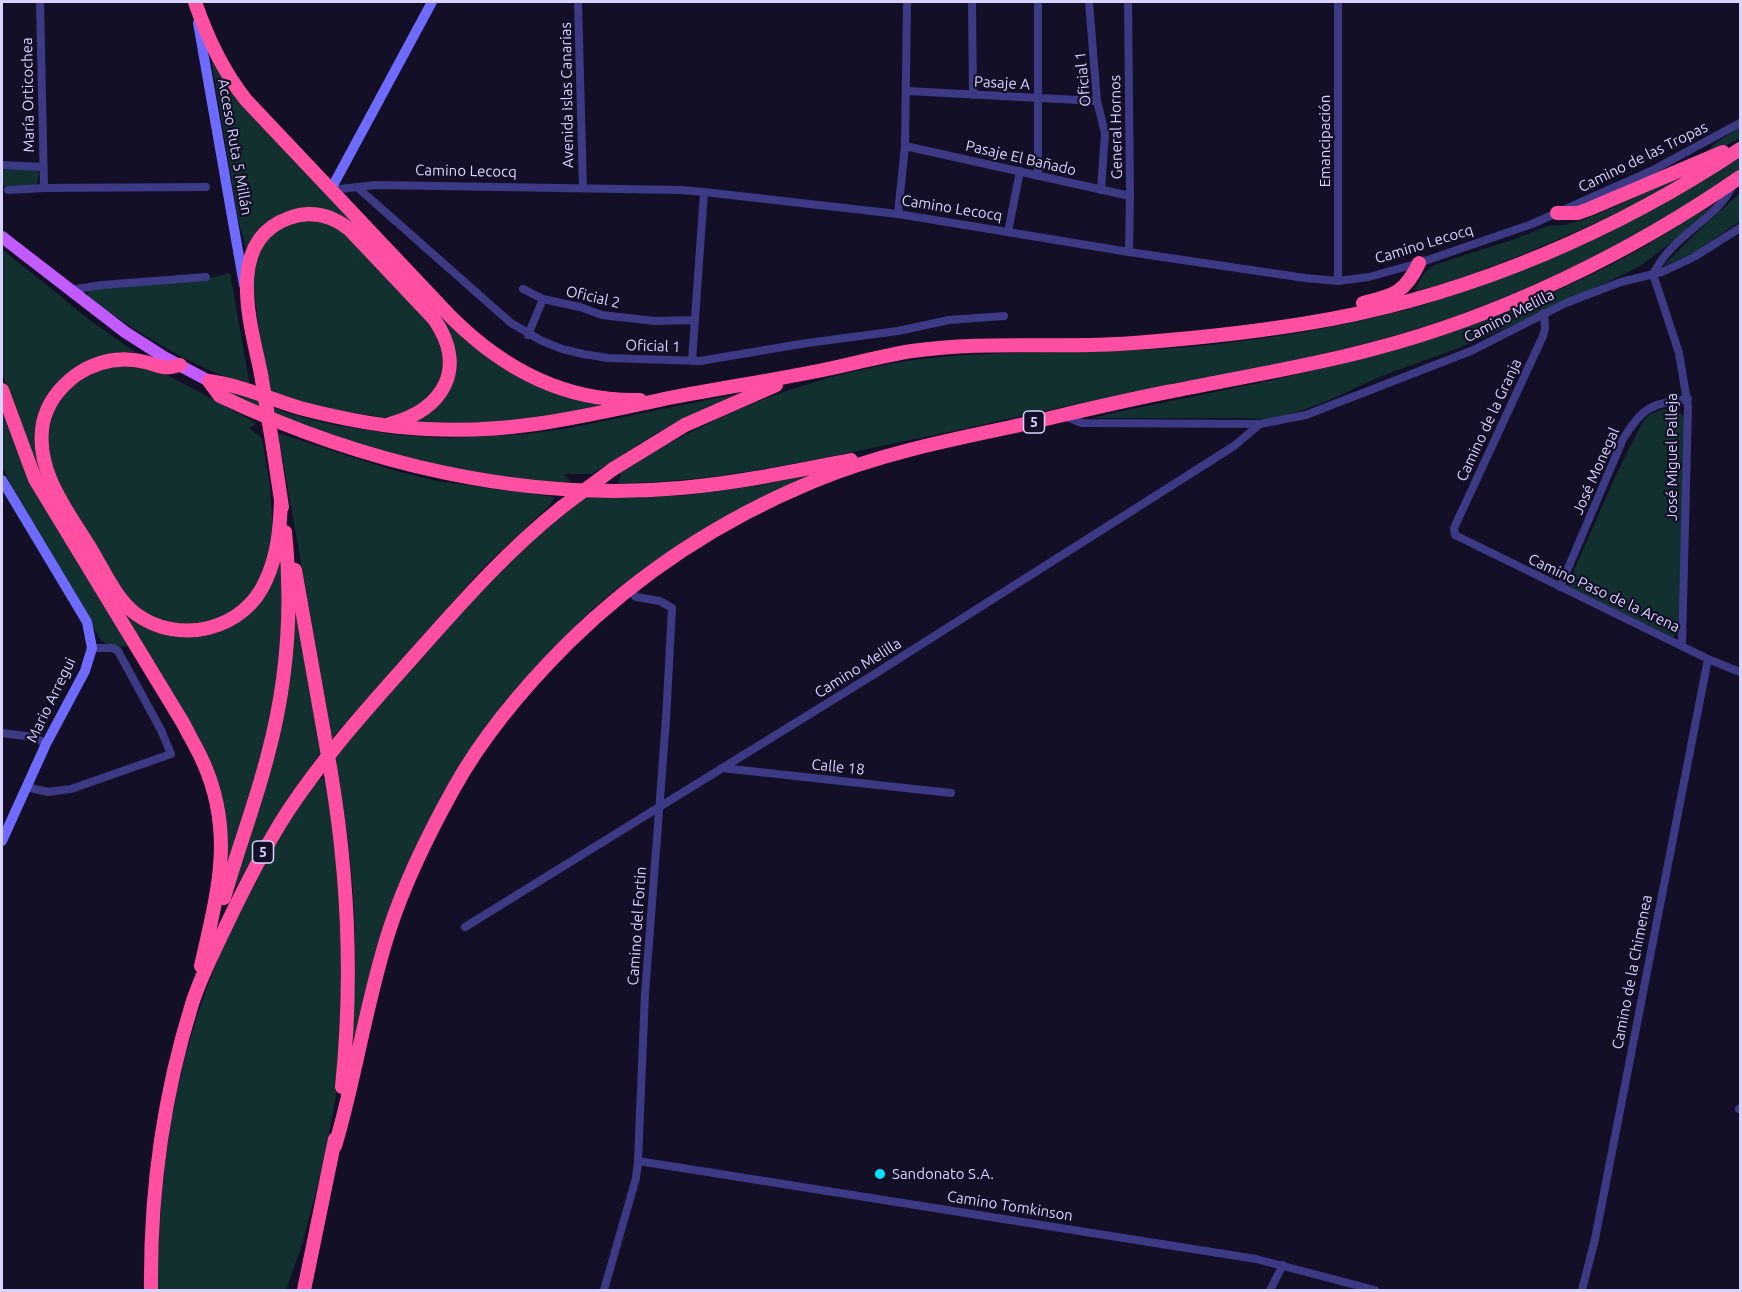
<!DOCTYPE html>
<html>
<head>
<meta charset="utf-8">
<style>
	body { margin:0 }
	#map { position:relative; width:1742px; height:1292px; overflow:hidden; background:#130f26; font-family:Ubuntu,sans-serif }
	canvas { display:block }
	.frame { position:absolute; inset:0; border:3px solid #d9d4ff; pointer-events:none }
</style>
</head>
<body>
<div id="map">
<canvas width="1742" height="1292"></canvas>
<div class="frame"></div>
</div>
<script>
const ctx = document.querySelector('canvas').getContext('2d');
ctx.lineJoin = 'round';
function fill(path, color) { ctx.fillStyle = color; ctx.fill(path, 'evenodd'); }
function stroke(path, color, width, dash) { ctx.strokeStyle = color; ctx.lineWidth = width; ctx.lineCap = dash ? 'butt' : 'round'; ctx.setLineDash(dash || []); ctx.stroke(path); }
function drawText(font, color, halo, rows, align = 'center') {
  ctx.font = font + ' Ubuntu,sans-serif'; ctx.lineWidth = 4.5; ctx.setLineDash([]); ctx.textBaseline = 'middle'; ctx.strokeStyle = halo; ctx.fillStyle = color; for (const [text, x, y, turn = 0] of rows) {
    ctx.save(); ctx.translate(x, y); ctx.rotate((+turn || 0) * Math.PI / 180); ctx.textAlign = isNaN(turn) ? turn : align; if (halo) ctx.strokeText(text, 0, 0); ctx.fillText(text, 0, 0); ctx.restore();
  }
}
fill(new Path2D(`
	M210,52L387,258L466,341L506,370L543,388L616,407L479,426L411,423L424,416L441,401L454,350L351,225L293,211L282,214L264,226L247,252L239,223Z
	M1740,127V138L1714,152L1706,153L1714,144Z
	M1740,155V171C1643,235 1540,289 1429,325C1299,366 1163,385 1031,414C973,427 915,439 858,451C778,467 699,483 618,483L621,475L619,473C725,406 838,363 964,355C1048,350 1133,354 1217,344C1281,337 1344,326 1406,310C1476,290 1543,262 1609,233L1612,229Z
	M2,169L37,170L39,174L37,184L30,186H2Z
	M1679,177C1661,199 1444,292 1414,290L1425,272L1434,265L1512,240L1551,225C1572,232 1654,187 1679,177Z
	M1740,193V221L1695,252L1663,266L1697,232Z
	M1715,204L1676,239L1640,266L1626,273C1574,298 1521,323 1468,344C1441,355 1413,364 1387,374C1342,392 1293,424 1244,418H1091C1228,387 1370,367 1501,314C1547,296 1593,275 1637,251C1663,236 1688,218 1715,204Z
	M310,218L338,226L436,327L447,353L437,393L393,419L305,405L271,396L266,378L252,277L259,247L282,225Z
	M2,249L91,321L135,352H118L102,357L55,388L41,472L146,624L229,626L277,559L282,560L283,622L272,720L226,875L220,803L36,471L13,408L2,371Z
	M230,273L250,386C233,379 215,373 198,365C159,346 122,322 87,296L90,288L206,279Z
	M121,363L158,370L249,419L256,424L249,428L262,438L270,487L273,531L269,562L253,593L233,613L196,626L165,624L142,611L125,596L54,477L47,451L51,420L55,408L68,390L89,373Z
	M227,391H235L287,413L335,425L397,435L443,438L516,435L564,429L737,394L660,431L592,474H563L571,481L566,482C451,481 340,439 235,399Z
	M2,403L129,646C102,649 99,640 89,617L13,490L2,466Z
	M1664,409L1680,413L1685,418L1678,632L1673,637L1567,586L1615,477L1642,423L1650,414Z
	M278,433L389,469L437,481L555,497L550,505L483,568L332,738Z
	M803,476H813L739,509L692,536L652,563L606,597L584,617L523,681L440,801L414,851L402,880L352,1045C355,990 357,935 352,879C349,838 342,797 335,756L478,594L515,556L564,513L586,497L682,496L762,485Z
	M288,560L321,752L293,791L266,834L226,905L274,748Z
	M319,778L329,779L342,880L343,1039L335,1103L322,1169L302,1245L286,1290H157C159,1234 161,1178 171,1123C191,1003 246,875 319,778Z`), '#12302f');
stroke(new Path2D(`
	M40,2L44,188
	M578,2L583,188
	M972,2L973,95
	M1038,2V176
	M1089,2L1097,101L1105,133L1101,190
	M1128,2L1130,196L1129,252
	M1338,2V281
	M907,91L1097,101
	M905,146L1130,196
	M2,165L43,167
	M357,187L511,323L542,341L562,349L583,354L608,358L700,361L807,343L898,331L949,320L1004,316
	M8,190L44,188L206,187
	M332,190L375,185L681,190L704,192L898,214L1129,252L1305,278L1338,281L1369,277L1419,263L1532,224L1651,171L1740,123
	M898,214L905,146L907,2
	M1008,232L1020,171
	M1653,274L1679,353L1688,407L1682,644
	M1653,274C1658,266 1662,258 1669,251C1690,227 1719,214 1733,185
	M523,289L543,299L580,307L602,315L654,321L695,320
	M70,290L102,285L206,277
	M1544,313L1545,329L1543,336L1454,528L1455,535L1708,659L1740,672
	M528,335L543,299
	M692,361L704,192
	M1064,416L1082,423L1260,424L1306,415L1471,351L1566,303L1621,282L1662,272L1694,257L1740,228
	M1560,587L1623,439C1643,407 1650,404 1688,399
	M2,733L34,737L46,744
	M722,768L951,793
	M26,787L48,792L71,789L171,754L161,730L118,651L113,648H92
	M465,927L873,675L1234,446L1260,424
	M1739,1109H1740
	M638,1161L1256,1259L1375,1290
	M604,1290L636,1178L638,1161L645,994L666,720L672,608L660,601L636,597L629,589
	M1270,1290L1283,1265
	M1582,1290L1595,1239L1708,659`), '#3d3a85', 8);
stroke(new Path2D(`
	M198,23L244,285
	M330,191L432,2
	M2,480L87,622L92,648L85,671L46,744L2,841`), '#6f6bff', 10);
stroke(new Path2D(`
	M2,237L125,332L164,357L209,381`), '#c25bff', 12);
stroke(new Path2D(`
	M195,2C207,37 222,70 246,100L451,317C503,369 565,402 640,400
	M1557,213H1578L1589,209L1723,152
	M1363,303C1394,295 1405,293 1419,263
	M180,365C161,370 162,366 145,362C121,356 97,361 76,375C60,387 47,404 43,423C34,471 68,511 92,551C104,571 116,599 136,614C179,646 245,630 266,580C278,554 280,528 281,500
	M261,374C251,325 224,241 289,218C311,210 331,215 349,229L434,319C468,368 444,409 390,424
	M209,381C240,385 270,399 300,408C342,419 383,427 426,429C514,434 584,416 669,398C719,388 769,381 818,371C849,365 880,356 912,351C986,340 1060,349 1134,343C1200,338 1266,331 1331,319C1475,292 1619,230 1740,149
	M209,381L220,396C363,464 523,502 681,488C738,483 795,471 851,460
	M2,390L35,479L183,723C190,737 198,750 204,764C235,835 217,895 201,966
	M273,447L282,507
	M613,469L685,425L776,385
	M295,570L324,733
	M331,773C349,880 353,980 342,1087
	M224,898C237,851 255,805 267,758C287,685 293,608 285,532
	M335,1146C356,1076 366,1002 389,931C405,881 429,833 454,788C484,734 525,686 568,643C639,573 722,519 814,481C877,455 944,441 1011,427C1065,415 1119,401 1173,391C1240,377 1307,367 1373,349C1501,316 1632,252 1740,177
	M151,1290C150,1194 163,1097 192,1004C200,978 213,953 225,928C244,888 264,848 288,811C323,758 365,711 407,664C456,609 504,553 562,507
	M304,1290L335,1139`), '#ff4fa3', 14);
stroke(new Path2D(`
	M261,374L273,447
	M562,507L613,469
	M324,733L331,773`), '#ff4fa3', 14);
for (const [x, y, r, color] of [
	[880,1174,6,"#00e5ff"]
]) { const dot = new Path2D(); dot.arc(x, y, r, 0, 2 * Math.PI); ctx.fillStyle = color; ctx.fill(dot); stroke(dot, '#130f26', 2); }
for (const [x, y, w] of [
	[1034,422,21],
	[263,852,21]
]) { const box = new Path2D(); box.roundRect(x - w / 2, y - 11, w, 22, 4.5); ctx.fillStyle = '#130f26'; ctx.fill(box); stroke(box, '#d9d4ff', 1.5); }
drawText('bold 14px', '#d9d4ff', null, [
	["5",1034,422],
	["5",263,852]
]);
drawText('15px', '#d9d4ff', '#130f26', [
	["Oficial 1",1083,79,-96],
	["Pasaje A",1002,83,3],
	["María Orticochea",28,95,-91],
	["Avenida Islas Canarias",567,95,-91],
	["General Hornos",1116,127,-91],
	["Emancipación",1325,141,-90],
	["Acceso Ruta 5 Millán",235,147,80],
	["Camino de las Tropas",1643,157,-26],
	["Pasaje El Bañado",1021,158,13],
	["Camino Lecocq",466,171,1],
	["Camino Lecocq",952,208,9],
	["Camino Lecocq",1424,244,-17],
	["Oficial 2",593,297,13],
	["Camino Melilla",1509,316,-27],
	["Oficial 1",653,346,2],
	["Camino de la Granja",1489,420,-65],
	["José Miguel Palleja",1672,457,-90],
	["José Monegal",1596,471,-66],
	["Camino Paso de la Arena",1604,593,25],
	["Camino Melilla",858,668,-32],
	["Mario Arregui",51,700,-64],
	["Calle 18",838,767,6],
	["Camino del Fortin",637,926,-86],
	["Camino de la Chimenea",1632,972,-79],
	["Camino Tomkinson",1010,1206,9]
]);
drawText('15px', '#d9d4ff', '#130f26', [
	["Sandonato S.A.",892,1174]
], 'left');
</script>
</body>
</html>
